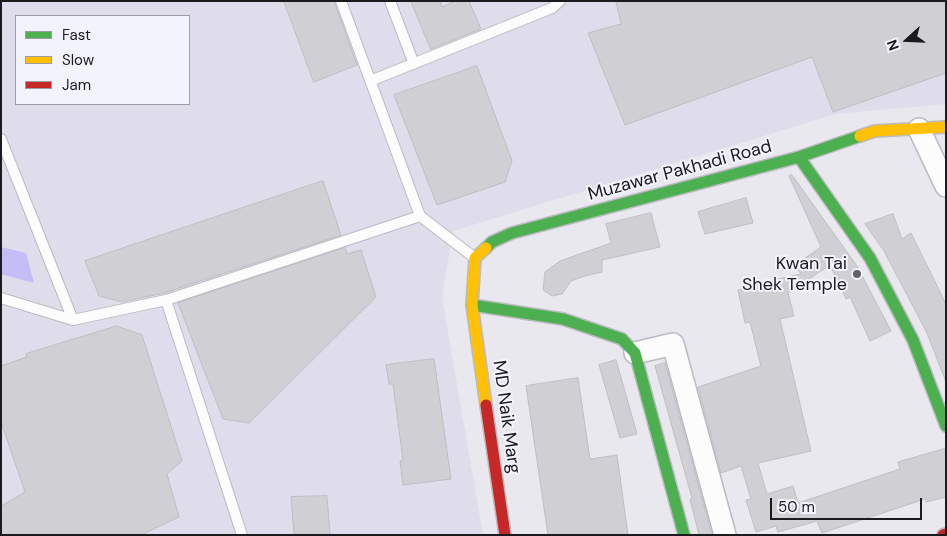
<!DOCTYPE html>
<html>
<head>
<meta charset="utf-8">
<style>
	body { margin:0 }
	#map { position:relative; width:947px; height:536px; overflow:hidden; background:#e9e8ef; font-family:"DM Sans",sans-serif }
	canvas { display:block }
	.frame { position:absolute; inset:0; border:2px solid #1b1a1f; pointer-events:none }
	.legend { position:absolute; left:15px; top:15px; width:175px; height:90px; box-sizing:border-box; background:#f3f3fd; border:1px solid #9d9ca4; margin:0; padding:6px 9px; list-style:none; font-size:15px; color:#1b1a1f }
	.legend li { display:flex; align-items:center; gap:10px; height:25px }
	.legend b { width:25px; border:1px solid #9d9ca4 }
	.north { position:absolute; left:882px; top:15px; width:50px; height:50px; -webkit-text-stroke:4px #f3f3fd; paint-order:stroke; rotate:250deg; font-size:14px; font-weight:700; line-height:20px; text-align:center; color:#1b1a1f }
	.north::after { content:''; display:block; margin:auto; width:18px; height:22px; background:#1b1a1f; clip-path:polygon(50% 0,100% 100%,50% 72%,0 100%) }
	.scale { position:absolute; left:770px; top:498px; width:152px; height:22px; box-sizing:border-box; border:2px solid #1b1a1f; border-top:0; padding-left:6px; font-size:15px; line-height:18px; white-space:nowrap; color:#1b1a1f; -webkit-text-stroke:4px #f3f3fd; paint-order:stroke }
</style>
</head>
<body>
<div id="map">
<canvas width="947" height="536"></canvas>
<div class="frame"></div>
<ul class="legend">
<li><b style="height:6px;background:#4caf50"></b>Fast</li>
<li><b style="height:6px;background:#ffc107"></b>Slow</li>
<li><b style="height:6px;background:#c62828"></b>Jam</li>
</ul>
<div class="north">N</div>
<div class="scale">50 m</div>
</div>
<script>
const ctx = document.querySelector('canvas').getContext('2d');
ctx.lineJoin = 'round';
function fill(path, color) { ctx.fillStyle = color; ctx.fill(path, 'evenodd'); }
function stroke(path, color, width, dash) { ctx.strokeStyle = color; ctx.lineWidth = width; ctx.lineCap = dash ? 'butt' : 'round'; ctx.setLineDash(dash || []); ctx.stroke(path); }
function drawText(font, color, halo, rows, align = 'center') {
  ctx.font = font + ' "DM Sans",sans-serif'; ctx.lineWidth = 4; ctx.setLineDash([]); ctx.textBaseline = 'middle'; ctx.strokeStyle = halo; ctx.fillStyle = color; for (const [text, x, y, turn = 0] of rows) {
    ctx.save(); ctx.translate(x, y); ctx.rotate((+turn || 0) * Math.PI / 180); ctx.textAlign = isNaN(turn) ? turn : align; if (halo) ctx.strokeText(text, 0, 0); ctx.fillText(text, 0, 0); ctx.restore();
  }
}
fill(new Path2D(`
	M1,1H946V104L836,114L453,231L442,297L483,535H1ZM16,16H189V104H16Z`), '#dfddec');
fill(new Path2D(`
	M1,247L26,253L34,283L1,274Z`), '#c4bdf6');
const building = new Path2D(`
	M284,1H334L357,65L314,82Z
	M411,1H440L442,7L455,1H469L481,29L431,49Z
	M616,1H946V73L833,112L812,57L625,125L588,33L621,24Z
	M477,66L512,161L505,182L437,205L394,95Z
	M792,175L857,266L891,331L870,341L850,297L846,299L830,265L788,293L794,316L780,319L811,451L758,463L767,494L793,486L798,503L900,469L898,462L946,448V497L926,502L925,499L822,533L817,521L778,532L776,526L756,532L746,500L751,499L741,466L721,473L698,387L761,366L750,322L745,323L738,290L751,287V285L801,274L795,265L821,247L789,176Z
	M323,181L341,235L164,293L122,302L99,296L85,261Z
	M746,198L753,223L705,234L698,212Z
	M651,213L660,247L602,260V272L585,276L571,281L562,294L552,296L543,290L545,272L560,261L611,243L606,224Z
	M893,214L902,239L911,233L946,304V382L927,333L884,251L865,224Z
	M345,248L347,254L361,250L376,297L249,423L223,419L178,303Z
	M117,326L142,335L182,461L167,474L179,517L141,535H1V506L25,492L1,422V366L27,357L26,354Z
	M434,359L451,479L403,485L400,461L403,460L393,384H389L386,365Z
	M616,360L637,434L620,438L599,365Z
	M665,363L712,535H699L690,499L692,498L655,366Z
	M578,378L590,459L617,455L628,535H548L526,386Z
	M327,496L330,535H294L291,497Z`);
fill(building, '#cfcfd4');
stroke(building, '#bfbec4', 1);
const lane = new Path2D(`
	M341,1L420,216
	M390,1L414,64
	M370,81L552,8L560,1
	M1,139L73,320
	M1,298L73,320L166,300L420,216L475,258
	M166,300L242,535`);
const street = new Path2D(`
	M919,129L946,186
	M635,353L673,344L725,535`);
const fast = new Path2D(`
	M799,157L870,258L913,340L946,426
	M486,248L492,242L512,233L799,157L860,136
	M472,305L563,319L622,339L635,353L684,535`);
const slow = new Path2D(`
	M860,136L875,131L946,127
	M486,248L475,258L472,305L486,405`);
const jam = new Path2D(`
	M486,405L505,535
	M943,535L946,534`);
stroke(lane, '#bababf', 12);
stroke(street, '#bababf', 24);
stroke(fast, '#bababf', 14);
stroke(slow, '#bababf', 14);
stroke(jam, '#bababf', 14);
stroke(lane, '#fcfcfd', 10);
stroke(street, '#fcfcfd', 21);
stroke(fast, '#4caf50', 11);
stroke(slow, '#ffc107', 11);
stroke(jam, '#c62828', 11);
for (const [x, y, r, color] of [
	[857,274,5,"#636268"]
]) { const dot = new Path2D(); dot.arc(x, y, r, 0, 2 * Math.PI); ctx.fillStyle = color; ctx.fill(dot); stroke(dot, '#f3f3fd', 2); }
drawText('18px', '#1b1a1f', '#f3f3fd', [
	["Muzawar Pakhadi Road",680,171,-15],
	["MD Naik Marg",506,417,82]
]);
drawText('18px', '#1b1a1f', '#f3f3fd', [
	["Kwan Tai",847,264],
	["Shek Temple",847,285]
], 'right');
</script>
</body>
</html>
